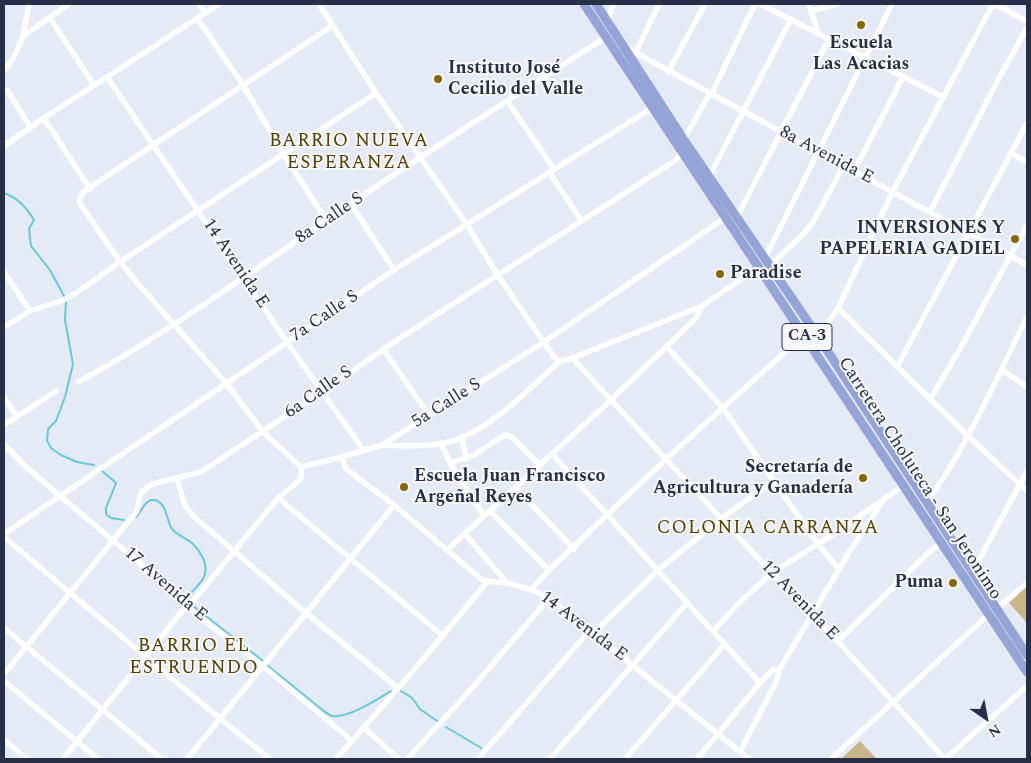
<!DOCTYPE html>
<html>
<head>
<meta charset="utf-8">
<style>
	body { margin:0 }
	#map { position:relative; width:1031px; height:763px; overflow:hidden; background:#e5eaf7; font-family:Spectral,serif }
	canvas { display:block }
	.frame { position:absolute; inset:0; border:5px solid #262e48; pointer-events:none }
	.north { position:absolute; left:961px; top:693px; width:50px; height:50px; -webkit-text-stroke:4px #f7f7f7; paint-order:stroke; rotate:147deg; font-size:14px; font-weight:700; line-height:20px; text-align:center; color:#262e48 }
	.north::after { content:''; display:block; margin:auto; width:18px; height:22px; background:#262e48; clip-path:polygon(50% 0,100% 100%,50% 72%,0 100%) }
</style>
</head>
<body>
<div id="map">
<canvas width="1031" height="763"></canvas>
<div class="frame"></div>
<div class="north">N</div>
</div>
<script>
const ctx = document.querySelector('canvas').getContext('2d');
ctx.lineJoin = 'round';
function fill(path, color) { ctx.fillStyle = color; ctx.fill(path, 'evenodd'); }
function stroke(path, color, width, dash) { ctx.strokeStyle = color; ctx.lineWidth = width; ctx.lineCap = dash ? 'butt' : 'round'; ctx.setLineDash(dash || []); ctx.stroke(path); }
function drawText(font, color, halo, rows, align = 'center') {
  ctx.font = font + ' Spectral,serif'; ctx.lineWidth = 4; ctx.setLineDash([]); ctx.textBaseline = 'middle'; ctx.strokeStyle = halo; ctx.fillStyle = color; for (const [text, x, y, turn = 0] of rows) {
    ctx.save(); ctx.translate(x, y); ctx.rotate((+turn || 0) * Math.PI / 180); ctx.textAlign = isNaN(turn) ? turn : align; if (halo) ctx.strokeText(text, 0, 0); ctx.fillText(text, 0, 0); ctx.restore();
  }
}
fill(new Path2D(`
	M1027,586V623L1009,603Z
	M860,741L877,759H841Z`), '#c9b686');
stroke(new Path2D(`
	M4,193C18,198 26,207 34,220L29,229L31,246L50,270L64,296
	M66,301L65,320L73,364L65,397L56,421L48,429L47,441L52,449L61,455L77,462L94,465
	M102,471L116,483L106,508V514L111,518L124,520
	M136,517C141,512 145,501 151,500C167,498 166,521 172,529C178,536 188,539 194,545C198,549 201,554 203,558C211,577 199,584 187,597V601L263,661
	M267,665L325,712C327,713 329,715 332,716C347,719 378,699 391,691
	M401,691L412,698L420,709L437,721
	M446,727L481,748`), '#65c9da', 2);
stroke(new Path2D(`
	M199,4L205,13
	M319,4L376,93L467,225L497,274L554,357L560,361L570,359L702,306
	M760,4L943,97
	M809,4L818,33
	M994,4L1027,21
	M811,11L837,4
	M50,18L94,85
	M197,18L243,85L284,155L326,220
	M607,20L614,4
	M23,36L29,4
	M627,48L1027,265
	M635,54L659,4
	M4,70L13,59L23,36L69,4
	M668,72L705,4
	M107,77L287,342L364,451
	M7,90L30,127
	M508,102L554,169
	M44,118L90,189
	M683,141L707,98L711,95L755,4
	M4,146L44,118L219,4
	M1011,153L1027,162
	M854,171L903,77
	M549,172L581,220
	M709,177L791,19
	M351,204L394,270
	M930,212L1000,76L1027,28
	M737,217L829,39
	M765,258L892,4
	M770,266L806,231L813,222L844,165
	M4,272L30,311
	M838,308L968,436L1027,491
	M4,327L30,311L64,300L82,289L120,262L376,93
	M666,346L723,408L817,543L839,569
	M383,349L429,415
	M572,358L772,573L813,614L945,759
	M897,367L1027,123
	M1001,369L1027,387
	M78,382C164,335 244,277 325,221C417,158 512,98 606,37
	M4,397L17,417
	M931,398L961,347L1027,225
	M4,425L56,391
	M462,437L466,459
	M441,443L450,463L484,516
	M4,444L24,465L60,496L178,595L186,606L263,666L352,741
	M383,445C409,446 438,448 463,437C499,421 531,387 560,361
	M552,454L760,683
	M342,457L346,469L394,505L481,579C489,583 497,581 505,583C521,586 535,590 549,598L749,759
	M450,463L474,455L503,436L507,435L513,438L540,465
	M301,467L263,432L226,383L139,285L120,262L79,202L83,192L332,26
	M301,467L342,457L382,445L544,342L726,217
	M177,478L184,503L192,515L306,613L398,688
	M516,488L574,549
	M278,498L442,635
	M926,503C968,446 996,379 1027,317
	M490,511L549,570
	M4,534L394,270L652,108
	M465,534L507,583
	M4,537C92,611 180,687 270,759
	M448,549L611,400L696,318L702,306L759,267
	M969,570L980,558L1027,471
	M531,590L549,570L667,458L794,344L800,340L817,335L821,332L838,308L893,191L993,4
	M193,601L278,498L301,479V467
	M996,609L1027,583
	M4,628L162,759
	M713,631L740,602L772,573L843,528L904,485
	M594,633L658,570L722,518L773,481
	M838,641L928,553L942,542
	M4,674L137,511L140,495L145,489L152,484L201,472L322,392L394,342L676,160L682,153
	M4,681L98,759
	M364,728L399,759
	M4,740L27,759
	M740,752L777,680L779,670L848,554L884,499
	M63,759L186,606
	M187,759L394,505
	M336,759L414,670L487,582
	M407,759L473,687L549,598
	M478,759L590,630
	M550,759L687,603
	M625,759L725,644
	M697,759L760,683L774,669L779,670
	M831,759L989,614
	M945,759L1027,686`), '#fff', 5.5);
stroke(new Path2D(`
	M584,4L1027,672
	M596,4L684,140L817,335L1027,655`), '#94a4d6', 9);
for (const [x, y, r, color] of [
	[861,25,5,"#866904"],
	[438,79,5,"#866904"],
	[1015,239,5,"#866904"],
	[720,274,5,"#866904"],
	[863,478,5,"#866904"],
	[404,487,5,"#866904"],
	[953,583,5,"#866904"]
]) { const dot = new Path2D(); dot.arc(x, y, r, 0, 2 * Math.PI); ctx.fillStyle = color; ctx.fill(dot); stroke(dot, '#f7f7f7', 2); }
for (const [x, y, w] of [
	[807,337,50]
]) { const box = new Path2D(); box.roundRect(x - w / 2, y - 13.5, w, 27, 4); ctx.fillStyle = '#f7f7f7'; ctx.fill(box); stroke(box, '#262e48', 1); }
drawText('bold 16px', '#262e48', null, [
	["CA-3",807,337]
]);
drawText('bold 18px', '#262e48', '#f7f7f7', [
	["Escuela",861,44,"center"],
	["Las Acacias",861,65,"center"],
	["Instituto José",448,69],
	["Cecilio del Valle",448,90],
	["INVERSIONES Y",1005,229,"right"],
	["PAPELERIA GADIEL",1005,250,"right"],
	["Paradise",730,274],
	["Secretaría de",853,468,"right"],
	["Agricultura y Ganadería",853,489,"right"],
	["Escuela Juan Francisco",414,477],
	["Argeñal Reyes",414,498],
	["Puma",943,583,"right"]
], 'left');
drawText('18px', '#262e48', '#f7f7f7', [
	["8a Avenida E",826,156,28],
	["8a Calle S",330,219,-34],
	["14 Avenida E",235,264,56],
	["7a Calle S",325,317,-34],
	["6a Calle S",319,393,-35],
	["5a Calle S",447,404,-32],
	["Carretera Choluteca - San Jeronimo",919,479,57],
	["17 Avenida E",165,585,41],
	["12 Avenida E",799,601,46],
	["14 Avenida E",583,627,37]
]);
ctx.letterSpacing = '1px';
drawText('19px', '#554100', '#f7f7f7', [
	["BARRIO NUEVA",349,142],
	["ESPERANZA",349,164],
	["COLONIA CARRANZA",768,529],
	["BARRIO EL",194,647],
	["ESTRUENDO",194,669]
]);
ctx.letterSpacing = '0px';
</script>
</body>
</html>
